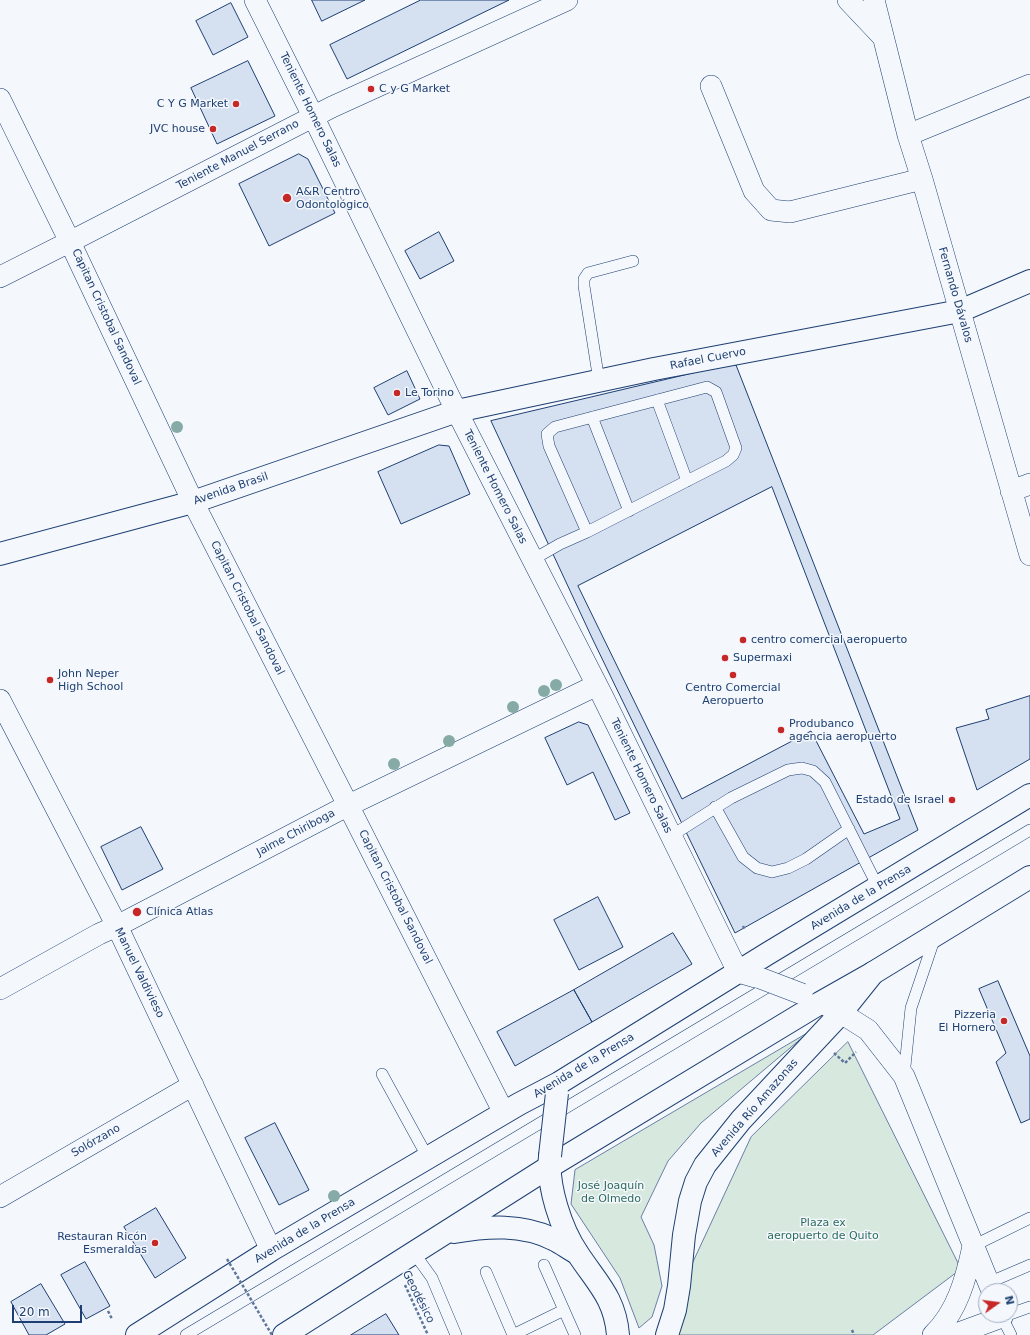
<!DOCTYPE html>
<html>
<head>
<meta charset="utf-8">
<style>
	body { margin:0 }
	#map { position:relative; width:1030px; height:1335px; overflow:hidden; background:#f4f7fb; font-family:"DejaVu Sans",sans-serif }
	canvas { display:block }
	.north { position:absolute; left:978px; top:1283px; width:40px; height:40px; box-sizing:border-box; background:#f4f7fb; border:1px solid #9eadc5; border-radius:50%; rotate:76deg; font-size:11px; font-weight:700; line-height:16px; text-align:center; color:#1d3f73 }
	.north::after { content:''; display:block; margin:auto; width:14px; height:18px; background:#c62828; clip-path:polygon(50% 0,100% 100%,50% 72%,0 100%) }
	.scale { position:absolute; left:12px; top:1305px; width:70px; height:18px; box-sizing:border-box; border:2px solid #1d3f73; border-top:0; padding-left:5px; font-size:12px; line-height:14px; white-space:nowrap; color:#1d3f73; -webkit-text-stroke:3px #f4f7fb; paint-order:stroke }
</style>
</head>
<body>
<div id="map">
<canvas width="1030" height="1335"></canvas>
<div class="north">N</div>
<div class="scale">20 m</div>
</div>
<script>
const ctx = document.querySelector('canvas').getContext('2d');
ctx.lineJoin = 'round';
function fill(path, color) { ctx.fillStyle = color; ctx.fill(path, 'evenodd'); }
function stroke(path, color, width, dash) { ctx.strokeStyle = color; ctx.lineWidth = width; ctx.lineCap = dash ? 'butt' : 'round'; ctx.setLineDash(dash || []); ctx.stroke(path); }
function drawText(font, color, halo, rows, align = 'center') {
  ctx.font = font + ' "DejaVu Sans",sans-serif'; ctx.lineWidth = 3; ctx.setLineDash([]); ctx.textBaseline = 'middle'; ctx.strokeStyle = halo; ctx.fillStyle = color; for (const [text, x, y, turn = 0] of rows) {
    ctx.save(); ctx.translate(x, y); ctx.rotate((+turn || 0) * Math.PI / 180); ctx.textAlign = isNaN(turn) ? turn : align; if (halo) ctx.strokeText(text, 0, 0); ctx.fillText(text, 0, 0); ctx.restore();
  }
}
const green = new Path2D(`
	M809,1032L701,1123L668,1161L641,1217L654,1245L662,1286L652,1317L639,1328L620,1278L571,1204L575,1170Z
	M848,1042L961,1269L873,1335H659L751,1137Z`);
fill(green, '#d7e8df');
stroke(green, '#687fa3', 1);
const building = new Path2D(`
	M312,0H365L322,21Z
	M421,0H509L347,79L330,45Z
	M231,3L248,37L213,55L196,21Z
	M248,61L275,116L217,144L191,88Z
	M299,154L308,159L335,213L269,246L239,184Z
	M439,232L454,261L420,279L405,251Z
	M727,365H736L918,830L735,933L593,640L491,421Z
	M407,371L420,399L388,415L374,388Z
	M439,445L449,446L470,494L401,524L378,472Z
	M772,487L900,819L864,834L811,731L682,799L578,586Z
	M1030,696V759L977,790L956,728L989,719L986,710Z
	M579,722L588,725L630,813L615,820L593,772L567,785L545,738Z
	M141,827L163,869L122,890L101,847Z
	M598,897L623,947L579,970L554,920Z
	M673,933L692,964L592,1022L574,990Z
	M998,981L1030,1056V1119L1021,1123L996,1062L1006,1053L979,989Z
	M574,990L592,1022L515,1066L497,1032Z
	M275,1123L309,1190L279,1205L245,1138Z
	M156,1208L186,1258L155,1278L124,1227Z
	M85,1262L110,1306L86,1319L61,1275Z
	M41,1284L65,1324L46,1335H29L11,1302Z
	M386,1314L399,1335H351Z`);
fill(building, '#d5e0f0');
stroke(building, '#1d3f73', 1);
const lane = new Path2D(`
	M599,381L584,286V279L588,273L633,261
	M657,400L687,481
	M592,417L629,511
	M532,560L560,544L587,532L726,461L733,455L736,448L716,392L707,387L555,427L547,434L549,446L587,532
	M715,807L743,857L757,868L772,872L788,868L806,859L849,829
	M671,836L731,798L788,770L802,768L813,771L825,782L878,887
	M382,1074L428,1158
	M904,1076L911,1008L935,937
	M973,1246L1030,1218
	M414,1253L432,1278L456,1335
	M544,1265L575,1335
	M486,1272L513,1335
	M988,1283L1030,1265
	M1010,1314L1030,1307
	M1006,1316L1002,1317L1011,1335
	M186,1335L1030,830
	M513,1335L564,1310`);
const street = new Path2D(`
	M255,0L313,116L450,398L603,697L738,972L755,977
	M848,0L882,36
	M874,0L908,135L922,179L1030,555
	M711,86L754,191L771,210L790,212L922,179
	M0,99L70,242L193,502L352,813L504,1113
	M908,135L1030,85
	M0,277L85,234L332,107L567,0
	M1011,491L1030,484
	M0,700L117,926L271,1250
	M0,989L99,934L117,926L343,808L597,685
	M826,1005L841,1013L868,1030L904,1076L992,1291
	M0,1197L193,1085
	M933,1335C957,1312 966,1279 973,1246
	M953,1335L1002,1317V1315`);
const secondary = new Path2D(`
	M0,554L193,502L457,411L654,369L960,311L1030,281
	M550,1156C547,1186 561,1229 578,1254C597,1283 615,1298 618,1335
	M667,1335L675,1310L679,1286L684,1235L690,1201L696,1182L705,1165L741,1120L841,1013L873,973`);
const primary = new Path2D(`
	M454,1232C488,1226 522,1224 553,1239C562,1243 569,1249 577,1253
	M137,1335L271,1250L519,1104L559,1083L767,954L1030,795
	M284,1335L549,1167L820,1003L873,973L1030,877`);
stroke(lane, '#1d3f73', 12);
stroke(street, '#1d3f73', 22);
stroke(secondary, '#1d3f73', 24);
stroke(primary, '#1d3f73', 24);
stroke(new Path2D(`
	M743,926L745,930
	M834,1053L845,1063L856,1052
	M405,1285L428,1335
	M108,1311L112,1319
	M852,1330L854,1335`), '#5e769c', 2.5, [3, 2]);
stroke(lane, '#f4f7fb', 11);
stroke(street, '#f4f7fb', 21);
stroke(secondary, '#f4f7fb', 22);
stroke(primary, '#f4f7fb', 22);
const streetBridge = new Path2D(`
	M760,978L802,994`);
const secondaryBridge = new Path2D(`
	M550,1156L557,1093`);
stroke(streetBridge, '#1d3f73', 22, []);
stroke(secondaryBridge, '#1d3f73', 24, []);
stroke(new Path2D(`
	M227,1259L272,1335`), '#5e769c', 2.5, [3, 2]);
stroke(streetBridge, '#f4f7fb', 21);
stroke(secondaryBridge, '#f4f7fb', 22);
ctx.fillStyle = '#86aba6';
for (const [x, y] of [
	[177,427],
	[556,685],
	[544,691],
	[513,707],
	[449,741],
	[394,764],
	[334,1196]
]) { ctx.beginPath(); ctx.arc(x, y, 6, 0, 2 * Math.PI); ctx.fill(); }
for (const [x, y, r, color] of [
	[371,89,4,"#c62828"],
	[236,104,4,"#c62828"],
	[213,129,4,"#c62828"],
	[287,198,5,"#c62828"],
	[397,393,4,"#c62828"],
	[743,640,4,"#c62828"],
	[725,658,4,"#c62828"],
	[733,675,4,"#c62828"],
	[50,680,4,"#c62828"],
	[781,730,4,"#c62828"],
	[952,800,4,"#c62828"],
	[137,912,5,"#c62828"],
	[1004,1021,4,"#c62828"],
	[155,1243,4,"#c62828"]
]) { const dot = new Path2D(); dot.arc(x, y, r, 0, 2 * Math.PI); ctx.fillStyle = color; ctx.fill(dot); stroke(dot, '#f4f7fb', 1.5); }
drawText('11px', '#1d3f73', '#f4f7fb', [
	["C y G Market",379,89],
	["C Y G Market",228,104,"right"],
	["JVC house",205,129,"right"],
	["A&R Centro",296,192],
	["Odontológico",296,205],
	["Le Torino",405,393],
	["centro comercial aeropuerto",751,640],
	["Supermaxi",733,658],
	["John Neper",58,674],
	["High School",58,687],
	["Centro Comercial",733,688,"center"],
	["Aeropuerto",733,701,"center"],
	["Produbanco",789,724],
	["agencia aeropuerto",789,737],
	["Estado de Israel",944,800,"right"],
	["Clínica Atlas",146,912],
	["Pizzeria",996,1015,"right"],
	["El Hornero",996,1028,"right"],
	["Restauran Ricón",147,1237,"right"],
	["Esmeraldas",147,1250,"right"]
], 'left');
drawText('11px', '#1d3f73', '#f4f7fb', [
	["Teniente Homero Salas",310,110,64],
	["Teniente Manuel Serrano",238,155,-28],
	["Fernando Dávalos",955,295,74],
	["Capitan Cristobal Sandoval",106,317,65],
	["Rafael Cuervo",708,359,-11],
	["Teniente Homero Salas",495,487,63],
	["Avenida Brasil",231,489,-19],
	["Capitan Cristobal Sandoval",247,608,63],
	["Teniente Homero Salas",641,776,64],
	["Jaime Chiriboga",296,833,-28],
	["Capitan Cristobal Sandoval",395,897,63],
	["Avenida de la Prensa",861,898,-31],
	["Manuel Valdivieso",139,973,64],
	["Avenida de la Prensa",584,1066,-31],
	["Avenida Río Amazonas",755,1108,-49],
	["Solórzano",96,1141,-30],
	["Avenida de la Prensa",305,1231,-31],
	["Geodésico",418,1297,63]
]);
drawText('11px', '#2c6c60', '#f4f7fb', [
	["José Joaquín",611,1186],
	["de Olmedo",611,1199],
	["Plaza ex",823,1223],
	["aeropuerto de Quito",823,1236]
]);
</script>
</body>
</html>
